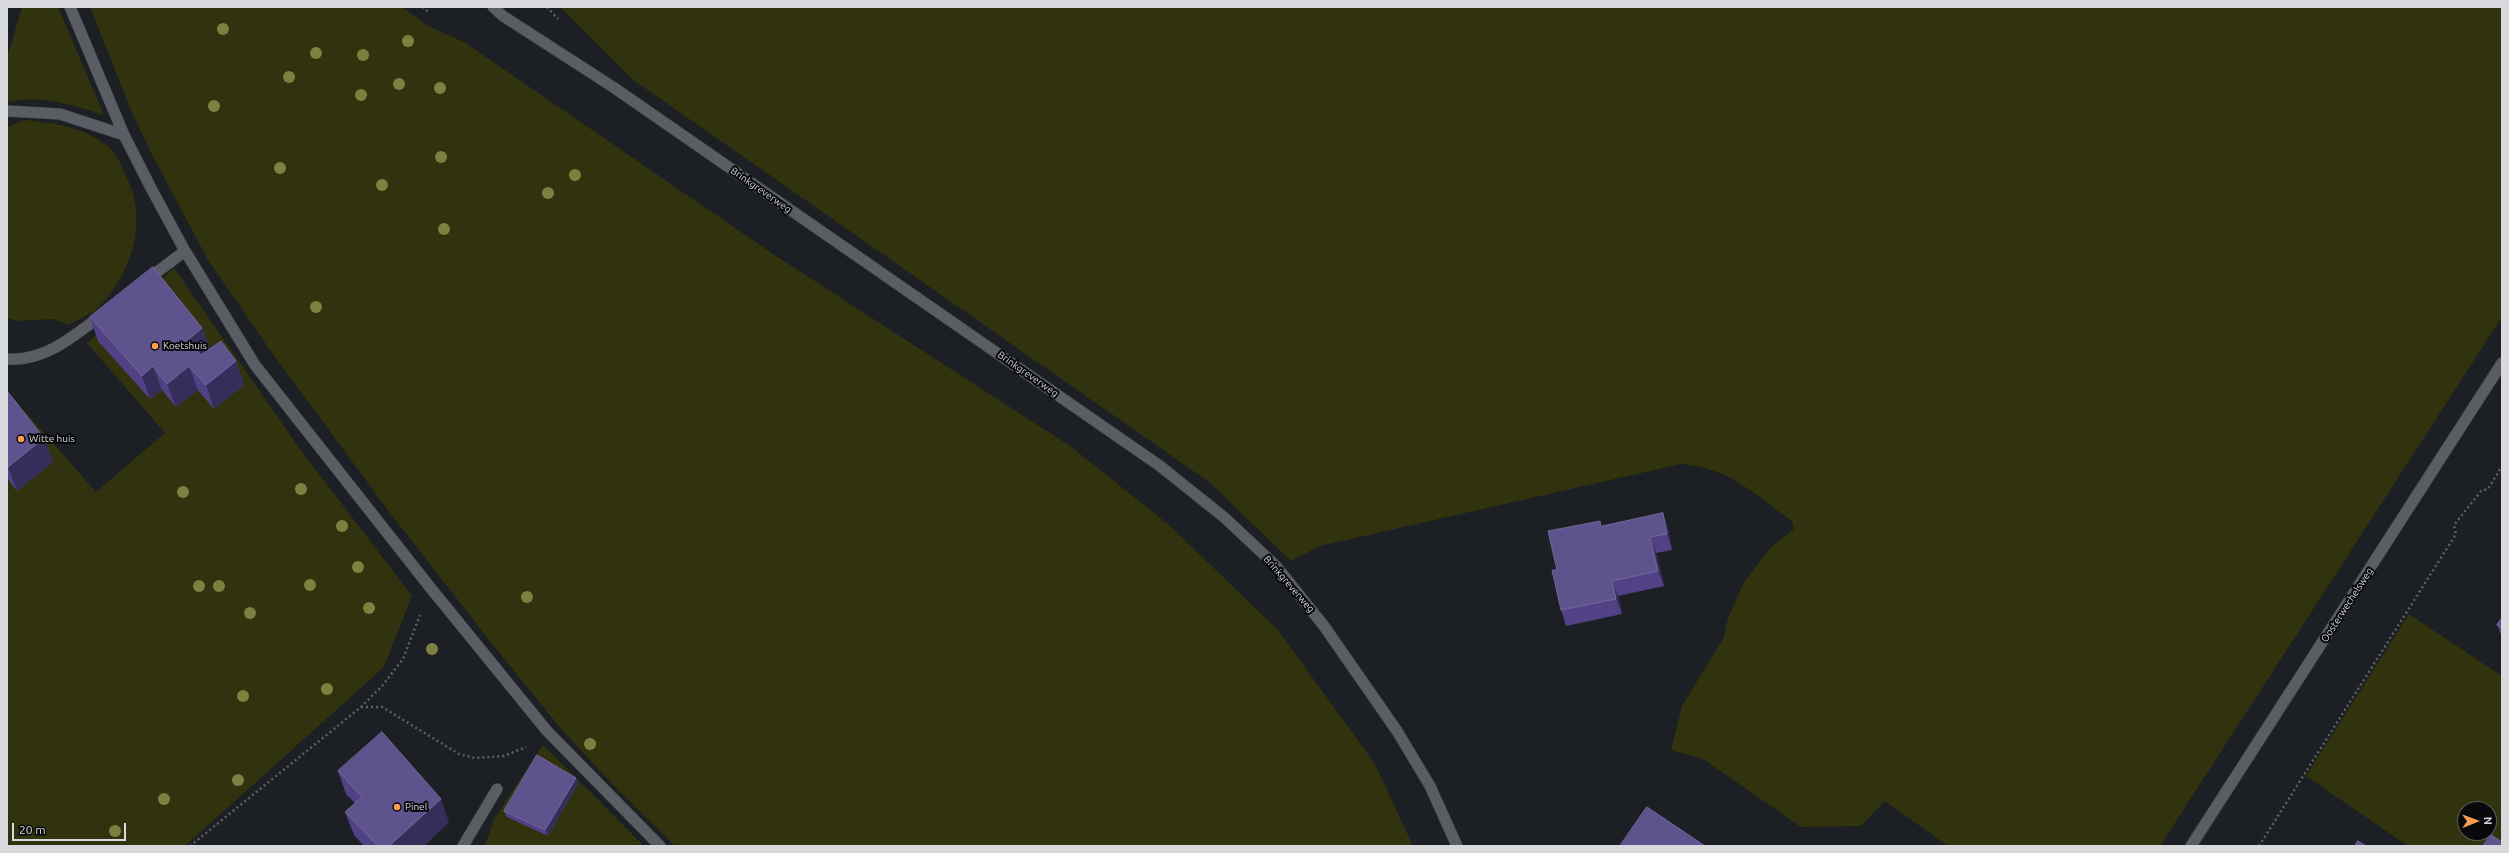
<!DOCTYPE html>
<html>
<head>
<meta charset="utf-8">
<style>
	body { margin:0 }
	#map { position:relative; width:2509px; height:853px; overflow:hidden; background:#1c1f24; font-family:Ubuntu,sans-serif }
	canvas { display:block }
	.frame { position:absolute; inset:0; border:8px solid #d8d9dd; pointer-events:none }
	.north { position:absolute; left:2457px; top:801px; width:40px; height:40px; box-sizing:border-box; background:#08090b; border:1px solid #5b5c5f; border-radius:50%; rotate:89deg; font-size:11px; font-weight:700; line-height:16px; text-align:center; color:#d8d9dd }
	.north::after { content:''; display:block; margin:auto; width:14px; height:18px; background:#fb9e51; clip-path:polygon(50% 0,100% 100%,50% 72%,0 100%) }
	.scale { position:absolute; left:12px; top:823px; width:114px; height:18px; box-sizing:border-box; border:2px solid #d8d9dd; border-top:0; padding-left:5px; font-size:12px; line-height:14px; white-space:nowrap; color:#d8d9dd; -webkit-text-stroke:3px #08090b; paint-order:stroke }
</style>
</head>
<body>
<div id="map">
<canvas width="2509" height="853"></canvas>
<div class="frame"></div>
<div class="north">N</div>
<div class="scale">20 m</div>
</div>
<script>
const ctx = document.querySelector('canvas').getContext('2d');
ctx.lineJoin = 'round';
function fill(path, color) { ctx.fillStyle = color; ctx.fill(path, 'evenodd'); }
function stroke(path, color, width, dash) { ctx.strokeStyle = color; ctx.lineWidth = width; ctx.lineCap = dash ? 'butt' : 'round'; ctx.setLineDash(dash || []); ctx.stroke(path); }
function drawText(font, color, halo, rows, align = 'center') {
  ctx.font = font + ' Ubuntu,sans-serif'; ctx.lineWidth = 4; ctx.setLineDash([]); ctx.textBaseline = 'middle'; ctx.strokeStyle = halo; ctx.fillStyle = color; for (const [text, x, y, turn = 0] of rows) {
    ctx.save(); ctx.translate(x, y); ctx.rotate((+turn || 0) * Math.PI / 180); ctx.textAlign = isNaN(turn) ? turn : align; if (halo) ctx.strokeText(text, 0, 0); ctx.fillText(text, 0, 0); ctx.restore();
  }
}
fill(new Path2D(`
	M22,7H58L104,115C73,105 40,94 7,102V58Z
	M90,7H402L428,26L464,42L776,256L1070,446L1168,524L1278,630L1375,764L1413,846H675L618,790L562,730L497,650L390,513L270,350L208,260L152,155L130,108Z
	M560,7H2502V317L2160,846H1948L1885,801L1861,826L1801,827L1703,759L1671,750L1682,706L1724,637L1728,618L1743,584L1770,548L1794,529L1792,521C1754,494 1730,468 1681,464L1320,546L1291,561L1209,482L632,79Z
	M25,120C56,123 85,127 110,148C117,153 121,166 125,174C149,218 133,271 100,306C93,314 78,319 69,325L53,319L17,321L7,318V127Z
	M174,268L300,449L412,596L384,667L185,846H7V408L15,400L96,492L165,433L87,343Z
	M2409,614L2502,676V846H2408L2306,776ZM2465,809H2489V833H2465Z
	M543,745L644,846H485L494,819Z`), '#31320e');
const minor = new Path2D(`
	M70,7L124,135L152,190L185,251L255,365L429,586L547,731L660,846
	M7,111L60,114L124,135
	M145,281L185,251
	M7,359C45,362 75,335 103,314
	M463,846L497,789`);
const tertiary = new Path2D(`
	M493,7L503,16L613,87L1160,466L1225,518L1276,566L1324,626L1397,731L1430,786L1457,846
	M2191,846L2502,363`);
stroke(minor, '#393b3f', 12);
stroke(tertiary, '#393b3f', 12);
stroke(new Path2D(`
	M422,7L429,12
	M547,7L558,19
	M361,707H382L459,754L475,758L504,756L526,747
	M190,846L361,707L382,686L403,659L420,615
	M2259,846L2456,534L2454,525L2481,491L2488,489L2502,466`), '#5e6065', 2.5, [2, 3]);
stroke(minor, '#5a5d63', 11);
stroke(tertiary, '#5a5d63', 11);
ctx.fillStyle = '#7d8140';
for (const [x, y] of [
	[223,29],
	[408,41],
	[316,53],
	[363,55],
	[289,77],
	[399,84],
	[440,88],
	[361,95],
	[214,106],
	[441,157],
	[280,168],
	[575,175],
	[382,185],
	[548,193],
	[444,229],
	[316,307],
	[301,489],
	[183,492],
	[342,526],
	[358,567],
	[310,585],
	[199,586],
	[219,586],
	[527,597],
	[369,608],
	[250,613],
	[432,649],
	[327,689],
	[243,696],
	[590,744],
	[238,780],
	[164,799],
	[115,831]
]) { ctx.beginPath(); ctx.arc(x, y, 6, 0, 2 * Math.PI); ctx.fill(); }
fill(new Path2D(`
	M90,317L202,328L210,349L236,361L244,385L214,409L198,390L176,407L162,390L150,399L98,341Z
	M7,391L44,438L53,462L17,491L7,478Z
	M1663,513L1668,529L1672,550L1656,553L1664,586L1618,596L1622,614L1566,626L1561,610L1602,526Z
	M2502,618V637L2497,625Z
	M338,771L449,822L424,846H364L354,835L345,812L355,803L346,794Z
	M576,778L578,784L548,836L507,817L504,811Z`), '#504285');
fill(new Path2D(`
	M202,328L211,351L196,363L188,340Z
	M236,361L244,385L214,409L206,385Z
	M153,366L162,390L150,399L142,376Z
	M189,366L198,390L176,407L167,384Z
	M44,438L53,462L17,491L8,467Z
	M1663,513L1668,529L1672,550L1667,534Z
	M1650,537L1656,553L1664,586L1658,571Z
	M1612,581L1618,596L1622,614L1616,599Z
	M576,778L578,784L548,836L545,830Z
	M441,799L449,822L424,846H389Z`), '#352d5a');
const building = new Path2D(`
	M153,267L202,328L188,340L201,355L221,341L236,361L206,385L189,366L167,384L153,366L142,376L90,317Z
	M7,391L44,438L8,467L7,465Z
	M1663,513L1667,534L1650,537L1658,571L1612,581L1616,599L1561,610L1552,570H1557L1548,531L1600,521L1601,526Z
	M2502,618V628L2497,625Z
	M382,732L441,799L389,846H378L345,812L362,797L338,771Z
	M537,755L576,778L545,830L504,811Z
	M1647,807L1705,846H1620Z
	M2491,835L2502,842V846H2483Z
	M2358,841L2366,846H2355Z`);
fill(building, '#5f538e');
stroke(building, '#72689a', 1);
for (const [x, y, r, color] of [
	[155,346,4,"#fb9e51"],
	[21,439,4,"#fb9e51"],
	[397,807,4,"#fb9e51"]
]) { const dot = new Path2D(); dot.arc(x, y, r, 0, 2 * Math.PI); ctx.fillStyle = color; ctx.fill(dot); stroke(dot, '#08090b', 1.5); }
drawText('10px', '#d8d9dd', '#08090b', [
	["Brinkgreverweg",761,190,35],
	["Brinkgreverweg",1028,374,35],
	["Brinkgreverweg",1289,584,49],
	["Oosterwechelsweg",2347,605,-57]
]);
drawText('10px', '#d8d9dd', '#08090b', [
	["Koetshuis",163,346],
	["Witte huis",29,439],
	["Pinel",405,807]
], 'left');
</script>
</body>
</html>
